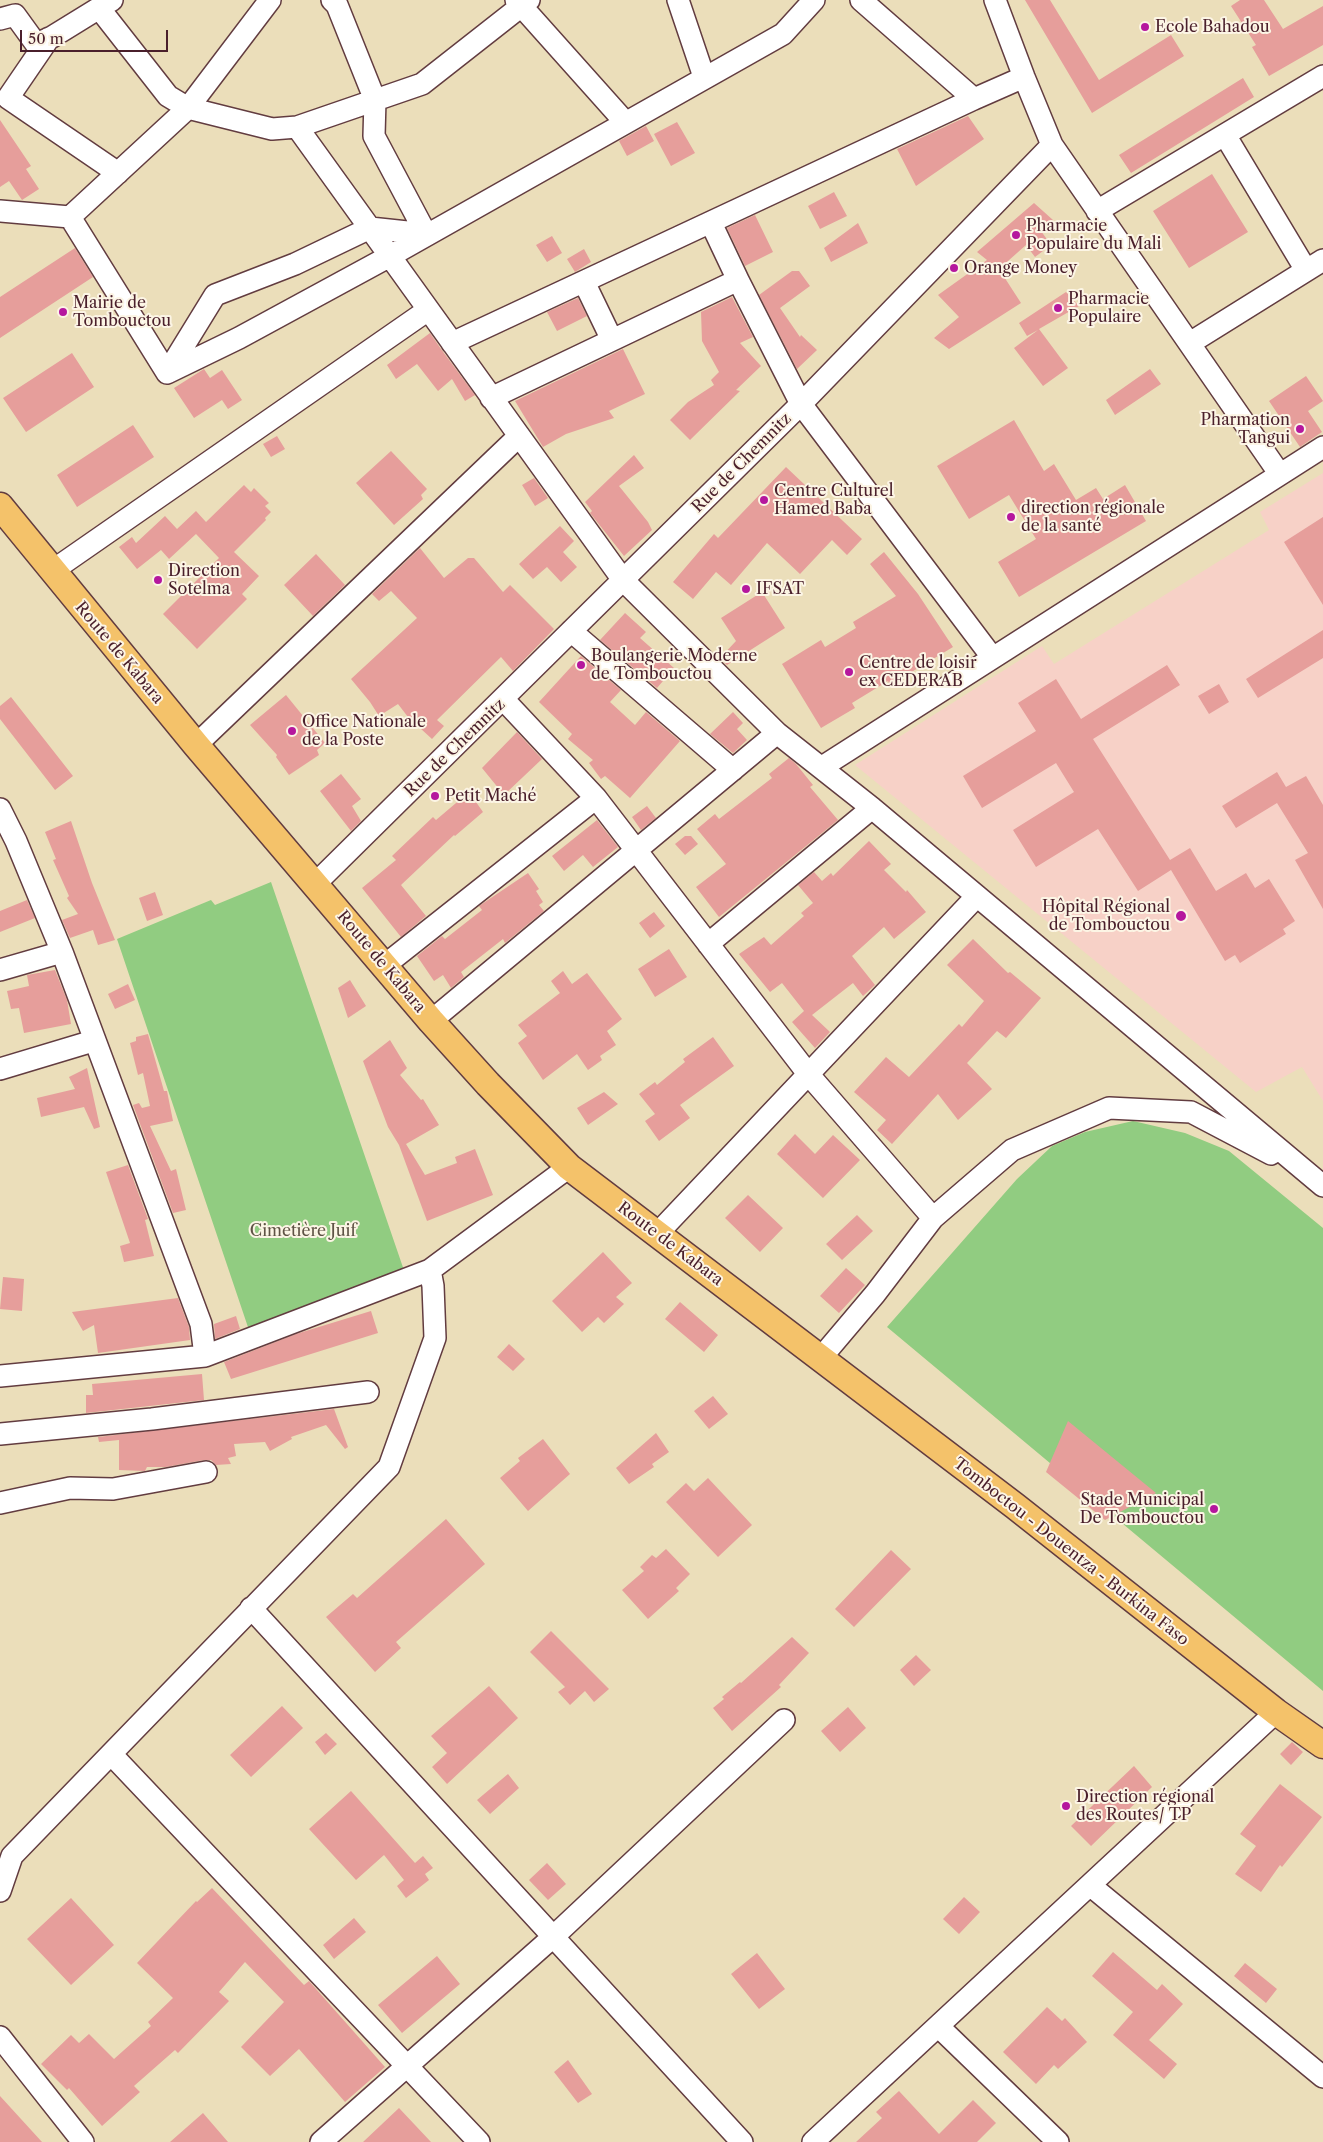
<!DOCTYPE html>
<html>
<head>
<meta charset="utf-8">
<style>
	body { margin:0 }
	#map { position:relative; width:1323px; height:2142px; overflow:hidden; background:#ebdeba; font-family:"Libre Caslon Text",serif }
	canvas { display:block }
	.scale { position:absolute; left:20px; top:30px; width:148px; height:22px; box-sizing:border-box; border:2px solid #4a1f2b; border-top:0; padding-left:6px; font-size:15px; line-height:18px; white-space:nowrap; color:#4a1f2b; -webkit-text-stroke:4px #fcf5e5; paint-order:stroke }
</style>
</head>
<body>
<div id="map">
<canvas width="1323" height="2142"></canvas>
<div class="scale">50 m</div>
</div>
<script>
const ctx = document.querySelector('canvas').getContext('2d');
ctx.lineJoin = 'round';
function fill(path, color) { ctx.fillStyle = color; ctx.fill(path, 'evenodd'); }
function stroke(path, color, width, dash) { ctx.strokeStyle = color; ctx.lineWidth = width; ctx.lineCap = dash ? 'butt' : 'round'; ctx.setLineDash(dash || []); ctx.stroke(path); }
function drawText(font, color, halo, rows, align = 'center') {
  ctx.font = font + ' "Libre Caslon Text",serif'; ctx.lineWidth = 4; ctx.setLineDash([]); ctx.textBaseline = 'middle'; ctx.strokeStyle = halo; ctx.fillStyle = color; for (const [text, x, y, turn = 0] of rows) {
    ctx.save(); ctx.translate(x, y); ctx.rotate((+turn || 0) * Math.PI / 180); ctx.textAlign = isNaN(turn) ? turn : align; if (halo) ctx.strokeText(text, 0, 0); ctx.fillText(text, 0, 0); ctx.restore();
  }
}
fill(new Path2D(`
	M1323,473V1101L1302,1067L1256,1092L855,765L1042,646L1054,664L1269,530L1260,512Z`), '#f7d1c7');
fill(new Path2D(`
	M271,882L409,1285L252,1339L117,939L211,900L215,905Z
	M1133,1121L1185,1133L1229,1151L1323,1228V1691L887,1327L1017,1179L1052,1146L1085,1132Z`), '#91cc81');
fill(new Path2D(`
	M1025,0H1050L1099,80L1171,35L1184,56L1092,113Z
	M1240,0H1264L1283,29L1323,6V45L1269,76L1252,47L1256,45L1231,6Z
	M1243,78L1254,97L1131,173L1119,155Z
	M968,116L984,139L916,186L897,149Z
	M0,120L31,166L26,169L39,189L22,200L9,181L0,187Z
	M677,122L695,153L671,166L654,134Z
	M646,126L654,141L627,156L619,141Z
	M1212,174L1248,232L1189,268L1153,211Z
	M834,192L847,216L820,229L808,206Z
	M1034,203L1053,220L1041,231L1051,245L1035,257L1026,245L999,269L1021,303L949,349L934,338L959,317L938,295L987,260L977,252Z
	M755,215L773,252L745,266L727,228Z
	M858,223L868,243L831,262L824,248Z
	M552,236L562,253L547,262L536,245Z
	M75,248L93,277L0,338V297Z
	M584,249L591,262L575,272L567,259Z
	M792,271H799L810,286L780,308L800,337L801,335L817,350L797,369L759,295Z
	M1066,292L1079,306L1039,329L1068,368L1043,386L1014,348L1038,330L1027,336L1019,323Z
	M732,297L753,337L740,343L761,366L736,390L740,391L690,440L670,420L688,402L714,385L711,380L719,372L702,341L701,312Z
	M578,298L587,316L557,331L547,312Z
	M430,333L441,349L475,395L465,401L452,379L438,391L417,364L396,379L387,365Z
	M623,349L645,394L609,411L614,418L566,434L543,447L515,401Z
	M72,353L94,387L26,432L3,398Z
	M204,369L210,378L222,370L242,400L228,409L222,400L194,418L174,388Z
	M1150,369L1161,384L1115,415L1106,400Z
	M1306,376L1323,401L1308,411L1322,432L1300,447L1269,401Z
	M1014,420L1044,471L1054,464L1076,500L1096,488L1103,499L1125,485L1146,521L1019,597L998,562L1036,539L1009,495L969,519L937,466Z
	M133,425L154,457L77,507L57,475Z
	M277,436L285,449L271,457L263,444Z
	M391,451L427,489L421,495L423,499L394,525L356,483Z
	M634,455L644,468L619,486L648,522L652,530L624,556L590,513L592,511L585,502Z
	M786,467L862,539L847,555L832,540L800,574L767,543L731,585L716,572L693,599L673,582L714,534L718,538Z
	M534,478L548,498L535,506L522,485Z
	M244,485L251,492L254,488L269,503L265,506L271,512L265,518L266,520L234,552L259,576L242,594L247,599L197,649L163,614L219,558L196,534L169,559L161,550L137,569L119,547L132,537L136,543L165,516L177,529L196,511L206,522Z
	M1323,517V605L1284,542Z
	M560,526L574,541L563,552L577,567L561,582L547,567L533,579L519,564Z
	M420,548L444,578L468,558H474L503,592L510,585L554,629L513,671L501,657L437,720L444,726L432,739L408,717L398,704L379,716L370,702L351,679L417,618L391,591L379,601L372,594Z
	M884,552L918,594L953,647L890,685L888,681L852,703L855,708L821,728L782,664L821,640L825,647L856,628L853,622L896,596L870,564Z
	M316,554L345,585L313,616L284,585Z
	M762,592L785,628L727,665L720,658L736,641L721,618Z
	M625,613L646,632L640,638L674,668L657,688L600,640Z
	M1323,630V658L1258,698L1246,679Z
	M581,656L621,690L610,702L635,725L646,712L680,741L630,798L605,776L601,779L589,763L593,760L568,739L572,734L539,702Z
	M1167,665L1180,685L1093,739L1170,860L1190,848L1216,891L1246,873L1255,888L1269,879L1295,921L1283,929L1286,934L1240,963L1235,955L1225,961L1171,870L1138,891L1098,829L1036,867L1013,830L1074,792L1056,763L982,808L963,776L1036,731L1018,703L1056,679L1081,719Z
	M1219,684L1229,702L1209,714L1198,696Z
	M286,695L325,743L317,750L319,755L289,775L276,757L277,755L250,725Z
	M11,697L73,776L55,790L0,719V706Z
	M733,712L743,723L737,729L747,740L733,753L710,734Z
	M517,732L542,759L504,795L482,768Z
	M789,758L796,764L813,785L810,787L838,820L719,917L696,887L726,864L697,829L715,814L719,819L772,778L769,774Z
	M1277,772L1286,787L1306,776L1323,805V909L1295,860L1308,853L1277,803L1236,828L1222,806Z
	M341,774L361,799L352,806L361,821L351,831L320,791Z
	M469,792L483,812L455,836L454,835L401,885L426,916L401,937L362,888L396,860L392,856L433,817L436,820Z
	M647,806L656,818L641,830L632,817Z
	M597,820L618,847L593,867L583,855L564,871L552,856Z
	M71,821L92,883L115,940L98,945L93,930L70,938L62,920L78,914L67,898L69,896L53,860L56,859L45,832Z
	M685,836H691L698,844L685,855L675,844Z
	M869,841L891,864L884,870L906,892L907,890L926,912L894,939L884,927L852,956L875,985L863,996L853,983L812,1015L830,1032L815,1048L792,1022L804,1011L782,983L770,992L739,954L764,937L771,945L804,916L801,913L813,903L798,885L814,872L822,881L831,873L833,876Z
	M528,873L539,889L536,891L543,902L539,905L544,911L505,943L503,939L461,972L464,977L451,988L443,975L434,981L417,956L442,936L445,939L482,910L479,906Z
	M155,892L163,915L147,921L139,898Z
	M27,900L35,918L0,932V911Z
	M654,912L665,926L650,938L639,923Z
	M973,939L1008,973L1010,972L1041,998L1006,1038L997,1031L967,1063L992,1089L958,1120L938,1094L892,1144L877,1130L886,1120L854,1092L886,1057L909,1077L959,1024L962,1027L984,1001L947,965Z
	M669,949L687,977L655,997L638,969Z
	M55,970L67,1000L71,1024L24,1033L19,1008L11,1009L7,991L29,986L27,975Z
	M563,971L572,984L587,973L622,1019L607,1031L616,1045L600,1056L602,1060L588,1070L577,1054L543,1080L518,1043L527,1036L518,1025L560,993L551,981Z
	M350,980L366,1006L348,1018L338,988Z
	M128,984L135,1000L115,1009L108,994Z
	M148,1034L164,1091H167L173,1121L150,1126L171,1171L176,1169L186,1210L173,1213L133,1105L139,1103L142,1108L150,1106L143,1073L138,1075L130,1043L136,1041V1037Z
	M713,1037L734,1066L680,1105L690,1118L659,1141L645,1121L655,1114L639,1094L655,1082L657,1085L685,1062L683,1059Z
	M390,1040L407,1068L400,1075L421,1100L423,1099L439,1125L406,1144L425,1175L457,1163L455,1157L475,1149L493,1195L427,1221L399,1145L388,1127L363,1061Z
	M87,1068L100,1127L94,1129L84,1107L41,1117L37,1098L75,1089L69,1077Z
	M604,1092L618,1104L588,1125L577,1108Z
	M795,1134L815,1154L833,1135L860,1160L823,1198L777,1154Z
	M128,1165L148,1219L145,1220L154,1256L124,1262L120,1246L130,1243L106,1172Z
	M748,1195L783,1228L760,1252L725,1218Z
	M857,1215L873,1231L842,1260L826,1244Z
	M603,1252L632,1283L616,1297L624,1304L604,1323L598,1317L582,1332L552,1301Z
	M846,1268L865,1285L839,1313L820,1296Z
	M3,1277L24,1279L22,1311L0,1309Z
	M178,1298L189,1327L190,1340L98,1353L94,1325L83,1331L72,1312Z
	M680,1302L718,1335L704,1352L665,1319Z
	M371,1311L378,1333L231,1379L224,1362L296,1334Z
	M236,1316L240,1329L215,1339L214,1324Z
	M509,1344L525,1359L513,1371L497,1357Z
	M202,1374L204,1400L86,1413V1395H93L92,1384Z
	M713,1396L728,1414L709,1429L694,1411Z
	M334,1409L348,1447L345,1449L326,1425L291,1437L292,1439L270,1451L265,1442L234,1444L236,1456L228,1458L231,1464L216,1465L211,1460H204L166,1467H147L145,1471L119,1470V1440L99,1442L98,1437Z
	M1068,1421L1156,1493L1105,1520L1046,1472Z
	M656,1433L669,1452L652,1464L654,1467L629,1484L616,1468Z
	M543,1439L570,1474L528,1511L500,1478L520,1461L518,1458Z
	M708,1478L752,1525L718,1557L666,1502L686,1483L694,1491Z
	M446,1519L485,1564L396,1642L401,1648L375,1672L326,1617L353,1594L357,1598Z
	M666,1549L690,1574L676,1588L679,1591L648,1619L622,1590L644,1571L640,1567L652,1555L656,1558Z
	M891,1550L911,1569L854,1627L835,1609Z
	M551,1631L609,1689L594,1702L585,1691L570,1705L558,1692L565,1687L530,1652Z
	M792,1637L809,1653L779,1685L781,1687L732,1731L713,1708L724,1699L722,1697L740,1682L741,1683Z
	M916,1655L931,1670L914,1686L900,1670Z
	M489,1686L518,1718L447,1784L432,1767L447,1753L431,1736Z
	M282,1706L303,1728L251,1777L230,1755Z
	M848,1707L866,1728L840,1752L821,1731Z
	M326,1733L337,1744L325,1755L315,1742Z
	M1292,1742L1303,1752L1291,1765L1280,1754Z
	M1134,1766L1152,1787L1091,1846L1071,1826Z
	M508,1774L519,1788L490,1814L477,1800Z
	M1280,1784L1322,1817L1282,1867L1280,1865L1261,1892L1235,1874L1256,1846L1240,1834Z
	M351,1791L415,1863L423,1856L433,1868L425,1874L429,1880L406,1898L397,1886L404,1880L384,1855L356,1880L309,1829Z
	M547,1863L566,1884L548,1900L529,1880Z
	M212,1888L304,1985L309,1981L385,2067L345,2102L299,2049L270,2076L241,2047L284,2002L245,1962L219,1992L229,2001L178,2053L175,2050L134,2086L140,2092L102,2126L69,2088L67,2090L41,2064L71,2035L79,2043L89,2034L114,2059L151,2026L148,2022L173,1998L137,1963L196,1901L197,1902Z
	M964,1897L980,1912L959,1934L943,1919Z
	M71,1898L114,1945L71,1985L27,1939Z
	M354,1918L366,1932L334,1959L323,1945Z
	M1113,1952L1157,1990L1162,1984L1183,2004L1149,2040L1177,2064L1164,2079L1113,2035L1133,2012L1092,1976Z
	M757,1953L785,1989L759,2009L731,1974Z
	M437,1956L460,1984L402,2033L378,2005Z
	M1245,1963L1277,1989L1266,2003L1234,1976Z
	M1047,2007L1062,2021L1065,2018L1087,2042L1058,2069L1054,2065L1036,2084L1003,2052Z
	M568,2060L592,2094L578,2103L554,2072Z
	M899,2091L939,2134L973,2100L996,2123L977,2142H856L882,2118L876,2112Z
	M0,2096L42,2142H0Z
	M399,2108L431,2142H363Z
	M203,2113L228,2142H170Z`), '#e69e9b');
const minor = new Path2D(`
	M332,0L337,5L375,100L374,136L426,234
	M516,0L625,122
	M678,0L704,77
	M861,0L974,99L1024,77
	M995,0L1024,77L1052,145L1279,473
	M99,8L168,96L188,108L270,0
	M0,19L15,15L36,44L52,37L112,0
	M49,38L8,98L118,173
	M297,127L623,580L777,733L872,808L1323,1186
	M1225,135L1306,270
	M0,211L70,217L188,108L272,129L297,127L422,84L529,0
	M1097,211L1323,76
	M70,217L167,373L239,338L390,256L783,34L814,0
	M711,223L738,280
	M584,282L612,340
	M452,343L974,99
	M1190,343L1323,260
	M167,373L215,295L295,264L370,228L426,234
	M491,398L738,280L801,404L992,657
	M52,571L428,310
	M571,631L733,770
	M504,700L596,798L809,1075L933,1218
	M196,745L519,436
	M822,767L1323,447
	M0,809L16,841L62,952L201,1324L205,1356L0,1376
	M315,884L801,404L1052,145
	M708,944L872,808
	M385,965L596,798
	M0,970L62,952
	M431,1021L777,733
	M0,1069L93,1041
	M657,1234L977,896
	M205,1356L430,1270
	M820,1359L875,1294L933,1218L1012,1150L1109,1108L1191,1112L1271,1154
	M0,1434L152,1419L368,1392
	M0,1503L70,1488L113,1489L206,1472
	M251,1608L742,2142
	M111,1754L479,2142
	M1091,1886L1323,2077
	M0,1891L12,1856L389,1467L435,1338L433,1286L430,1270L569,1167
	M938,2026L1058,2142
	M0,2037L83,2142
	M321,2142L553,1937L784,1720
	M813,2142L1276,1712`);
const major = new Path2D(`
	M0,506L196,745L431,1021L488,1084L569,1167L1015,1506L1276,1712L1323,1745`);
stroke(minor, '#623c40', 24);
stroke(major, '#623c40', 29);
stroke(minor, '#fff', 21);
stroke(major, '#f4c26a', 26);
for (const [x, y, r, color] of [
	[1145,27,5,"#b5179e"],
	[1016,235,5,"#b5179e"],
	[954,268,5,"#b5179e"],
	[1058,308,5,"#b5179e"],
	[63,312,5,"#b5179e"],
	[1300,429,5,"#b5179e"],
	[764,500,5,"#b5179e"],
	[1011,517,5,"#b5179e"],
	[158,580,5,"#b5179e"],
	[746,589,5,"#b5179e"],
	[581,665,5,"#b5179e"],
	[849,672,5,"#b5179e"],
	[292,731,5,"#b5179e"],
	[435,796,5,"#b5179e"],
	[1181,916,6,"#b5179e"],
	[1214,1509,5,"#b5179e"],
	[1066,1806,5,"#b5179e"]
]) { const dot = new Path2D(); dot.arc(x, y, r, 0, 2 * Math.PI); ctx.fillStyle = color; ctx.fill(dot); stroke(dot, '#fcf5e5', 2); }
drawText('16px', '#4a1f2b', '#fcf5e5', [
	["Ecole Bahadou",1155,27],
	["Pharmacie",1026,226],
	["Populaire du Mali",1026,244],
	["Orange Money",964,268],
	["Pharmacie",1068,299],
	["Populaire",1068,317],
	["Mairie de",73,303],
	["Tombouctou",73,321],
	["Pharmation",1290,420,"right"],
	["Tangui",1290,438,"right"],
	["Centre Culturel",774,491],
	["Hamed Baba",774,509],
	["direction régionale",1021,508],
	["de la santé",1021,526],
	["Direction",168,571],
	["Sotelma",168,589],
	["IFSAT",756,589],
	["Boulangerie Moderne",591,656],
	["de Tombouctou",591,674],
	["Centre de loisir",859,663],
	["ex CEDERAB",859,681],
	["Office Nationale",302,722],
	["de la Poste",302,740],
	["Petit Maché",445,796],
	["Hôpital Régional",1170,907,"right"],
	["de Tombouctou",1170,925,"right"],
	["Stade Municipal",1204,1500,"right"],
	["De Tombouctou",1204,1518,"right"],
	["Direction régional",1076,1797],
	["des Routes/ TP",1076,1815]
], 'left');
drawText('16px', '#4a1f2b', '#fcf5e5', [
	["Rue de Chemnitz",742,463,-45],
	["Route de Kabara",119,653,50],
	["Rue de Chemnitz",455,748,-44],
	["Route de Kabara",381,962,50],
	["Route de Kabara",670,1244,37],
	["Tomboctou - Douentza - Burkina Faso",1071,1552,38]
]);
drawText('16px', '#5f5345', '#fcf5e5', [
	["Cimetière Juif",303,1231]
]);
</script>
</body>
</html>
